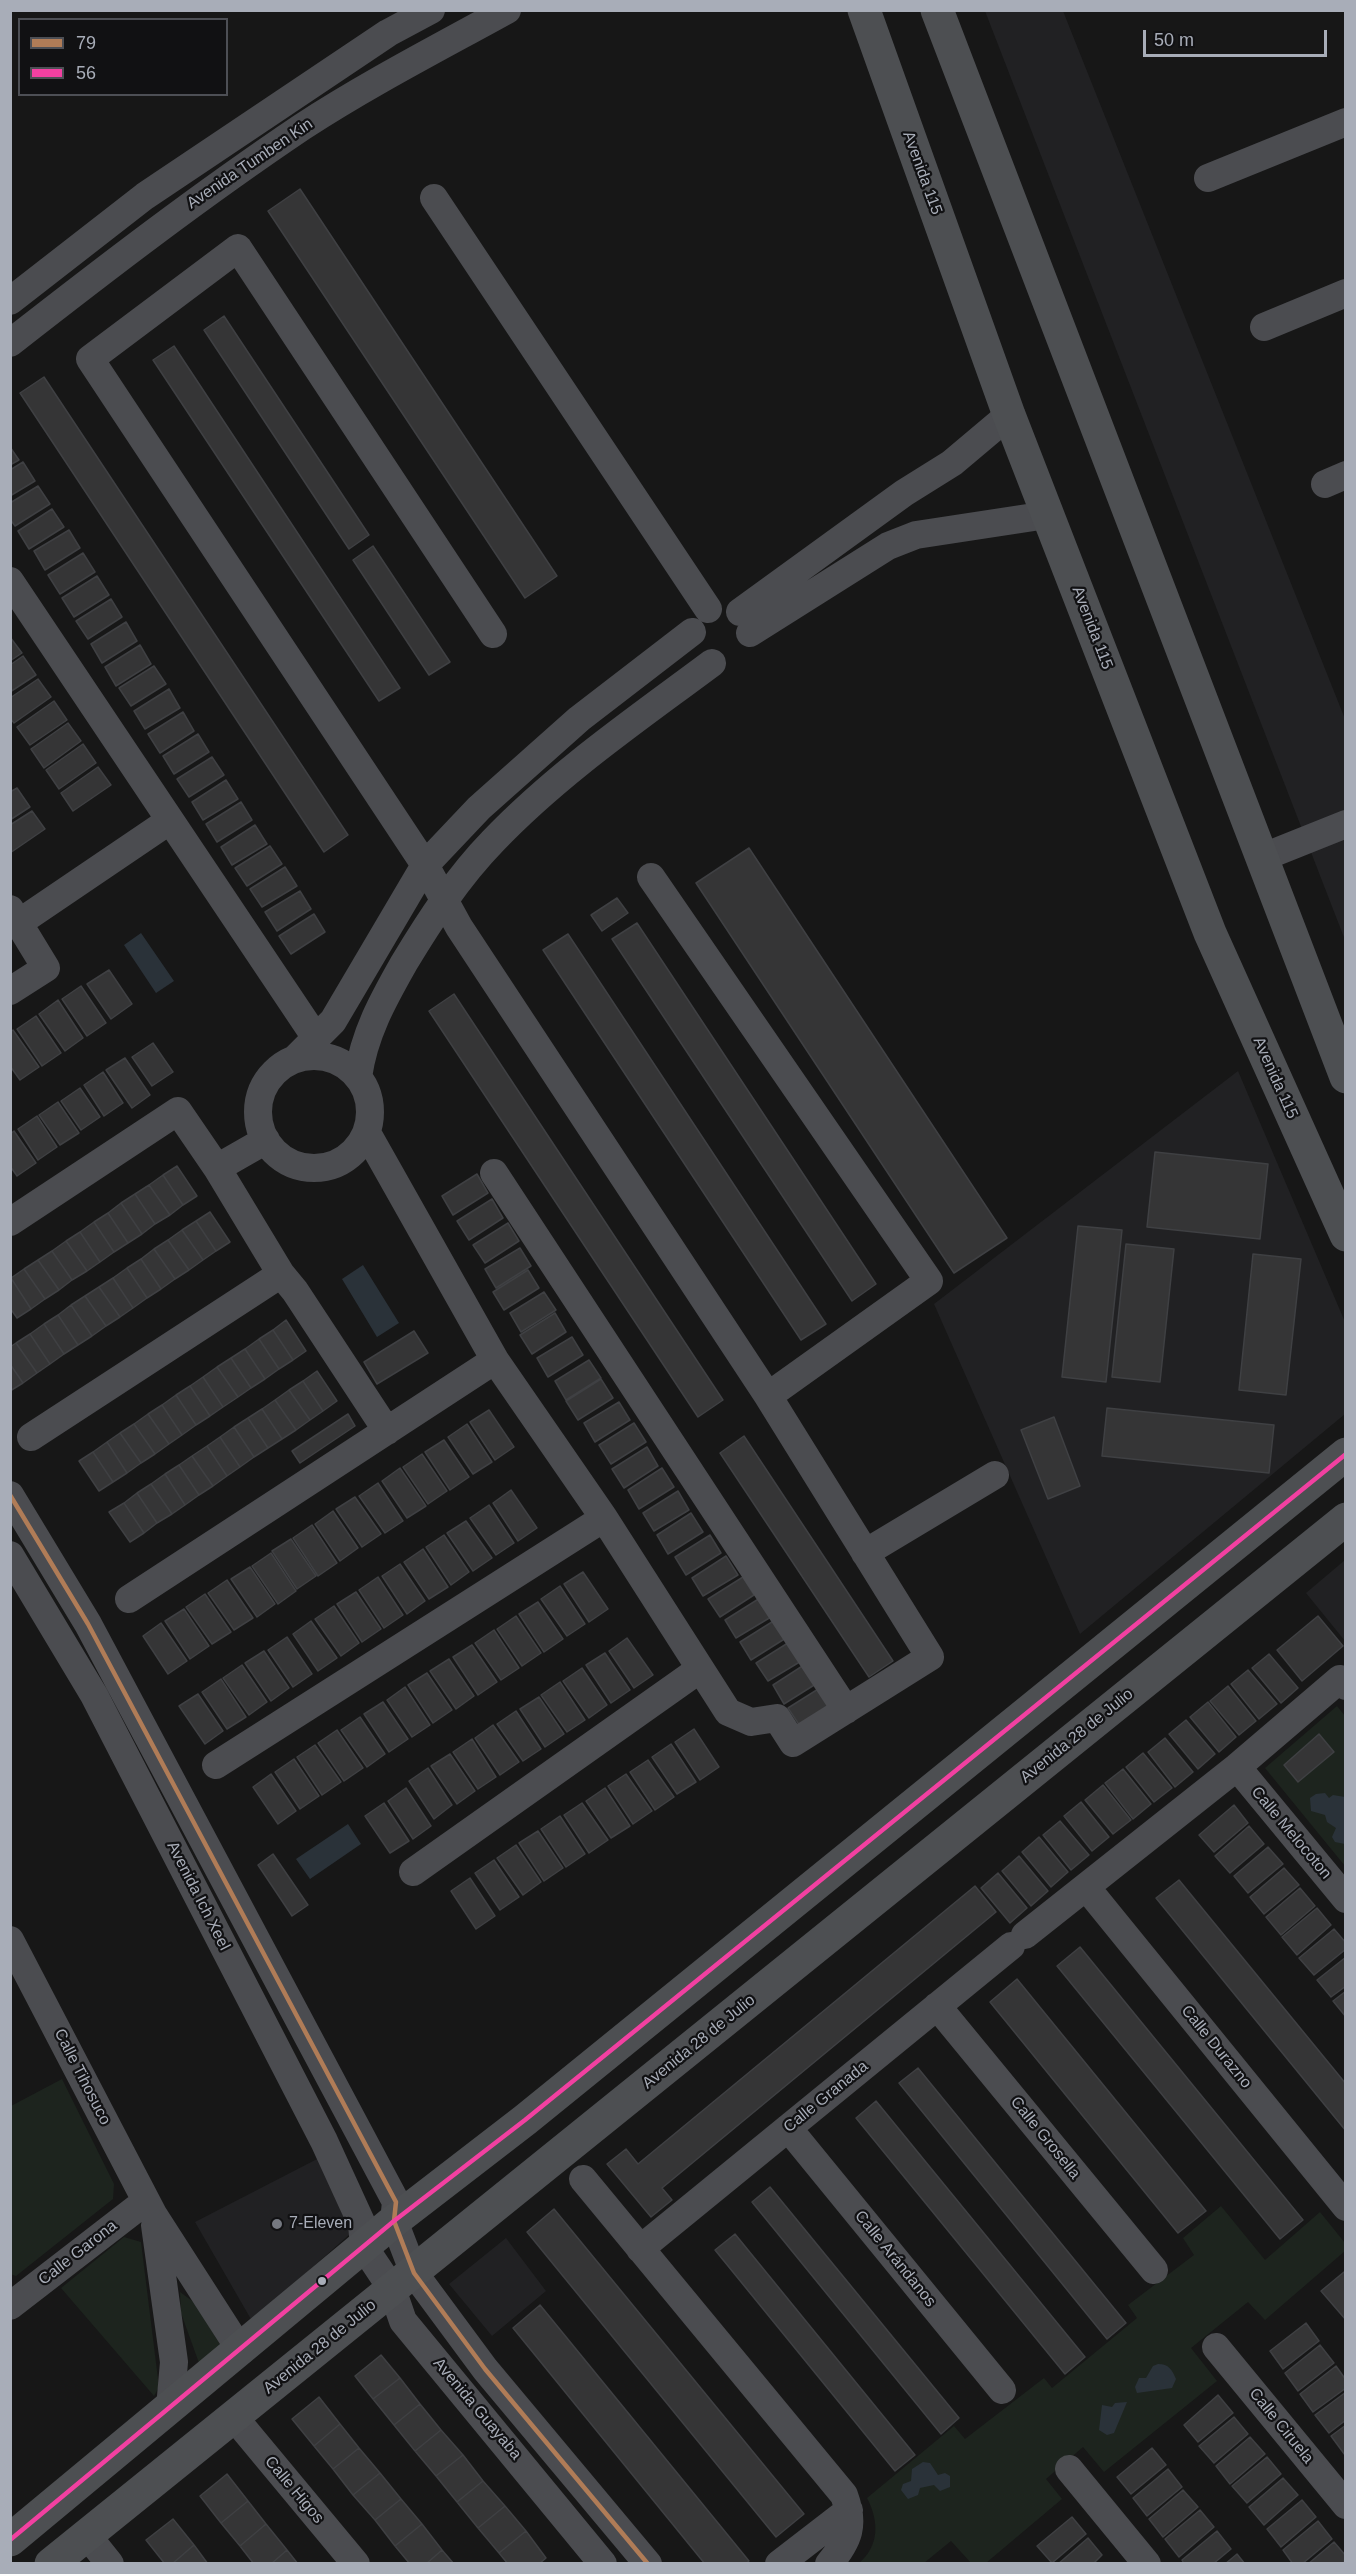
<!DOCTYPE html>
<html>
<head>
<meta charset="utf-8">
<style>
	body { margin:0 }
	#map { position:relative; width:1356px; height:2574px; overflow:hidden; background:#171717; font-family:Arial,sans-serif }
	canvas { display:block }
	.frame { position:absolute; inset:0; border:12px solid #a8adb8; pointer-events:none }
	.legend { position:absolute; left:18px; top:18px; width:210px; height:78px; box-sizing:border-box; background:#111113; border:2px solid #4d4f55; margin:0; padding:8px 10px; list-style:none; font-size:18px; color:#a8adb8 }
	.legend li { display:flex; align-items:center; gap:12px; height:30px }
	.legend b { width:30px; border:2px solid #4d4f55 }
	.scale { position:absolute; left:1143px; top:30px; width:184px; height:27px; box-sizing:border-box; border:3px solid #a8adb8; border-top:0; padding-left:8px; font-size:18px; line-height:21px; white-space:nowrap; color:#a8adb8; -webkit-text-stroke:4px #111113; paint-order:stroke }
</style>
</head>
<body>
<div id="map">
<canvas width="1356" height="2574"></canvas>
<div class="frame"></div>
<ul class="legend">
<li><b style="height:8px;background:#b07c57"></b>79</li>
<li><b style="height:8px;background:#f240a1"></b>56</li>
</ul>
<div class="scale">50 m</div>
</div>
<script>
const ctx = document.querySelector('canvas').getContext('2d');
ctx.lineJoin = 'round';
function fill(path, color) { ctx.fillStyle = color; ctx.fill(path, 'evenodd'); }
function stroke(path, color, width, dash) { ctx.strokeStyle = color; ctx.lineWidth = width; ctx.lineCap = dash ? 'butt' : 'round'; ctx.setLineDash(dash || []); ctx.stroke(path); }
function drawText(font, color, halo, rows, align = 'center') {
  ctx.font = font + ' Arial,sans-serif'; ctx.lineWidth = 4.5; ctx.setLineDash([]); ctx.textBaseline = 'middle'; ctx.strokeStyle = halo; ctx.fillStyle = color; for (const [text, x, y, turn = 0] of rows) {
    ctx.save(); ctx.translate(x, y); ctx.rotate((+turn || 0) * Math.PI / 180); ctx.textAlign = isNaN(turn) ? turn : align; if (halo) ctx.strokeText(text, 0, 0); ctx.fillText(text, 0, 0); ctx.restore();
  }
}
fill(new Path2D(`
	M985,11H1063L1345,719V940Z
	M1238,1071L1345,1322V1414L1080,1634L934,1304Z
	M1345,1560V1641L1306,1593Z
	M321,2157L350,2234L252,2321L195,2222Z
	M506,2238L546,2291L492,2336L449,2284Z`), '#212123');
fill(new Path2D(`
	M1337,1706L1345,1716V1866L1265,1768Z
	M62,2079L114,2184L113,2199L16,2276L10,2274L11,2106Z
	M1221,2206L1265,2260L1320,2212L1345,2243V2251L1265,2320L1248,2302L1191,2348L1217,2381L1104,2472L1083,2447L1046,2479L1062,2499L986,2563H971L951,2541L924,2563L858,2564C880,2546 879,2521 867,2498L954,2426L965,2439L1044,2378L1052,2388L1137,2318L1128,2305L1194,2255L1183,2238Z
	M124,2237L141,2242L159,2387L154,2396L61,2288Z
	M180,2292L195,2303L221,2346L199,2363L181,2313Z`), '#1d241e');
fill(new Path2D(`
	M141,933L174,981L156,993L124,945Z
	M363,1265L399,1323L377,1337L342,1279Z
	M1325,1793L1329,1798L1333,1795L1345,1797V1844L1335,1842L1332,1837L1336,1828L1327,1822L1325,1815L1311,1811L1310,1798L1316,1794Z
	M348,1824L361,1844L310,1879L296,1859Z
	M1158,2364C1169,2364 1172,2370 1176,2379L1172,2388L1137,2393L1135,2387L1139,2378H1146L1153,2366Z
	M1127,2402L1114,2433L1107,2435L1099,2430L1102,2405L1112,2407L1115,2403Z
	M923,2462L930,2463L938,2475L945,2473L950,2476V2487L940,2491L934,2485L920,2488L918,2495L908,2499L901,2490L903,2484L911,2481L912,2469Z`), '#2a3239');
const building = new Path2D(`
	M300,189L557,576L525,598L268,211Z
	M224,316L369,535L349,549L204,330Z
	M174,346L400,688L379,701L153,360Z
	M44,377L348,835L324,852L20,393Z
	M10,447L19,460L10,465Z
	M23,462L35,481L10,496V470Z
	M38,486L50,504L15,526L10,519V503Z
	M52,509L64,527L29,549L18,531Z
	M69,530L80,548L45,570L34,551Z
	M373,546L450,662L429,675L353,560Z
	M83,553L95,572L60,594L48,575Z
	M97,576L109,595L74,617L62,598Z
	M111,599L122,617L88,639L76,621Z
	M126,622L137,641L102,663L91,644Z
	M10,637L22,653L10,661Z
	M140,645L151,664L116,686L105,667Z
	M23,656L36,675L10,692V665Z
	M154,666L166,684L131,706L119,688Z
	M38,679L51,697L14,723L10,718V698Z
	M169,689L180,708L145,729L134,711Z
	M54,701L67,720L30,745L17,727Z
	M183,712L194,731L160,753L148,734Z
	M68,723L81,741L44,768L31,749Z
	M198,734L209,752L174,774L163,756Z
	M83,744L96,763L59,789L46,770Z
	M212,757L224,775L189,797L177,779Z
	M98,767L111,785L73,811L61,793Z
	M226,780L238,799L203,820L192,802Z
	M17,788L30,807L10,820V792Z
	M241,802L252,820L217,842L206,824Z
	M32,811L45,829L10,853V825Z
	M255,825L267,844L232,865L221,847Z
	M270,846L282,864L247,886L235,868Z
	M749,848L1007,1238L954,1273L696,883Z
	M285,867L297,886L262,907L250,889Z
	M300,891L311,909L277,931L265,912Z
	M617,898L628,913L602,931L591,915Z
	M314,914L325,932L291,954L279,936Z
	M637,923L876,1284L852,1301L612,939Z
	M568,934L826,1324L801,1340L543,950Z
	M109,970L132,1004L111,1019L87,984Z
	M81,986L106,1023L87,1036L62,999Z
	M454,994L723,1400L698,1417L429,1011Z
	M58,1000L83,1038L65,1051L39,1014Z
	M36,1016L61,1053L42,1066L17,1029Z
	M13,1030L39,1067L20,1080L10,1066V1032Z
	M153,1043L173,1072L152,1086L132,1057Z
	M125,1058L150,1095L132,1108L106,1070Z
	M103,1072L123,1103L104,1116L84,1085Z
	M80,1088L100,1117L81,1130L61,1101Z
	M58,1102L79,1133L60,1145L39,1115Z
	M37,1116L57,1147L38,1160L18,1129Z
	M14,1131L36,1163L17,1176L10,1166V1134Z
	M1155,1152L1268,1164L1260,1239L1147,1227Z
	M177,1166L197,1196L183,1205L163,1175Z
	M477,1174L488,1193L453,1215L442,1196Z
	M163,1175L183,1205L170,1215L149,1185Z
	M149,1185L170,1215L155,1224L135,1194Z
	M135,1194L155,1224L142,1234L121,1203Z
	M492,1199L503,1218L469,1240L457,1221Z
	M121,1203L142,1234L128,1243L108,1213Z
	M210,1212L230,1242L216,1251L196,1221Z
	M108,1213L128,1243L114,1252L94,1222Z
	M196,1221L216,1251L203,1260L182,1230Z
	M94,1222L114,1252L100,1262L80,1232Z
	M508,1223L519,1241L485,1263L473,1245Z
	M1078,1226L1122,1230L1106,1382L1062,1377Z
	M182,1230L203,1260L189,1270L168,1240Z
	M80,1232L100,1262L87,1271L66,1241Z
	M168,1240L189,1270L175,1279L154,1249Z
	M66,1241L87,1271L72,1280L52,1251Z
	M1126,1244L1174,1249L1160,1382L1112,1377Z
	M520,1248L531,1266L496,1288L485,1269Z
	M154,1249L175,1279L161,1289L141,1259Z
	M52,1251L72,1280L59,1290L38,1260Z
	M1253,1254L1301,1259L1286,1395L1239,1390Z
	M141,1259L161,1289L147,1298L127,1268Z
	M38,1260L59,1290L45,1299L24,1269Z
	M127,1268L147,1298L133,1308L113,1278Z
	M24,1269L45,1299L31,1309L11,1278Z
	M528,1270L539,1288L504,1310L493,1292Z
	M11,1278L31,1309L17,1318L10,1308Z
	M113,1278L133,1308L120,1317L99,1287Z
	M99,1287L120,1317L106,1326L85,1296Z
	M544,1292L556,1310L521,1332L510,1313Z
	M85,1296L106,1326L92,1336L71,1305Z
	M71,1305L92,1336L78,1345L58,1315Z
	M555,1313L566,1332L532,1354L520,1335Z
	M58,1315L78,1345L64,1354L44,1324Z
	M286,1320L306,1351L293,1360L273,1330Z
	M44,1324L64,1354L50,1364L30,1334Z
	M273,1330L293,1360L279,1369L259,1339Z
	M414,1331L428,1353L377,1384L364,1362Z
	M30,1334L50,1364L37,1373L16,1343Z
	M572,1337L583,1355L548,1377L537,1358Z
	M259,1339L279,1369L265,1379L245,1349Z
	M16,1343L37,1373L23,1383L10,1364V1347Z
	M245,1349L265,1379L251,1388L231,1358Z
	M231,1358L251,1388L238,1397L217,1367Z
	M589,1360L601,1378L566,1400L555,1381Z
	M10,1364L23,1383L10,1391Z
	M217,1367L238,1397L223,1407L203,1377Z
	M317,1371L337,1401L323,1411L303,1381Z
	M203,1377L223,1407L210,1416L190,1386Z
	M601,1379L613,1398L578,1420L566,1401Z
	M303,1381L323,1411L310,1420L289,1390Z
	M190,1386L210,1416L196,1425L176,1395Z
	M289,1390L310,1420L296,1430L275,1400Z
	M176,1395L196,1425L182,1435L162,1405Z
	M275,1400L296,1430L282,1439L262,1409Z
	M619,1402L630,1420L595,1442L584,1423Z
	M162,1405L182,1435L169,1444L148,1414Z
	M1107,1408L1274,1425L1269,1473L1102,1456Z
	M262,1409L282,1439L268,1448L248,1418Z
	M489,1410L514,1447L495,1460L470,1422Z
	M148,1414L169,1444L155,1454L134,1424Z
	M348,1414L355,1426L300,1463L292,1451Z
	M1054,1417L1080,1486L1048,1499L1021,1430Z
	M248,1418L268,1448L254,1457L234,1427Z
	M634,1423L646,1442L611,1464L599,1445Z
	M134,1424L155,1454L141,1463L120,1433Z
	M467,1424L492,1462L473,1474L448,1437Z
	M234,1427L254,1457L240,1467L220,1437Z
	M120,1433L141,1463L127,1473L107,1442Z
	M744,1436L893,1661L869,1677L720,1453Z
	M220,1437L240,1467L227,1476L207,1446Z
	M444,1440L469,1477L450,1490L425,1452Z
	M107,1442L127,1473L113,1482L93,1452Z
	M207,1446L227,1476L213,1486L192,1456Z
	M647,1447L658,1466L624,1488L612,1469Z
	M93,1452L113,1482L99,1491L79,1461Z
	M422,1454L447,1491L428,1504L403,1467Z
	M192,1456L213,1486L199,1495L179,1465Z
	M179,1465L199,1495L185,1505L165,1474Z
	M400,1468L426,1506L407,1518L382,1481Z
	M662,1468L674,1487L639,1509L628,1490Z
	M165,1474L185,1505L172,1514L151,1484Z
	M378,1483L403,1521L385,1533L359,1496Z
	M151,1484L172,1514L157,1523L137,1493Z
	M511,1490L537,1528L518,1541L493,1503Z
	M678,1491L689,1510L654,1531L643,1513Z
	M137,1493L157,1523L144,1533L124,1503Z
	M355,1497L381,1534L362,1547L336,1509Z
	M124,1503L144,1533L130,1542L109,1512Z
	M489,1505L514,1543L496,1555L470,1518Z
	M333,1511L358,1548L340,1561L315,1524Z
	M691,1513L703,1532L668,1554L657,1535Z
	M466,1521L492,1558L473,1571L447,1533Z
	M312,1525L337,1563L318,1576L293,1538Z
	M444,1535L469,1572L451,1585L426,1547Z
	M710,1535L721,1553L686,1575L675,1557Z
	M291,1539L316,1576L297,1589L272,1551Z
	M423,1549L448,1587L429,1599L404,1562Z
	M271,1553L296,1591L278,1604L252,1566Z
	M726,1556L738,1575L703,1596L692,1578Z
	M400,1564L425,1601L407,1614L382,1576Z
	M250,1567L275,1604L257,1617L231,1579Z
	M583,1572L608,1609L589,1622L564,1584Z
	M378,1577L403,1615L384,1628L359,1590Z
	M743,1577L754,1595L720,1617L708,1599Z
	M227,1580L253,1618L234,1630L208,1593Z
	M560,1586L585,1624L567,1636L541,1599Z
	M356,1592L381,1629L362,1642L337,1604Z
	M205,1594L231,1632L212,1644L186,1607Z
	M760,1598L771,1617L736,1638L725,1620Z
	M538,1602L563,1639L544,1652L519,1614Z
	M334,1606L359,1643L341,1656L315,1619Z
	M184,1609L209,1646L190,1659L165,1621Z
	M516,1616L541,1653L522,1666L497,1629Z
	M1318,1616L1343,1646L1302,1681L1277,1650Z
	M775,1620L786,1638L751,1660L740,1642Z
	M311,1621L337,1658L318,1671L293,1634Z
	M161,1623L187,1661L168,1674L143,1636Z
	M494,1630L519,1668L501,1680L475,1643Z
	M287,1637L312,1674L293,1687L268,1650Z
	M627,1638L653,1675L634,1688L609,1651Z
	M791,1641L803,1660L768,1681L756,1663Z
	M472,1645L497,1682L478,1695L453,1657Z
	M264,1651L289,1688L271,1701L245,1663Z
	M605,1653L630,1690L611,1703L586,1665Z
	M1269,1654L1298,1688L1281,1703L1252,1668Z
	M449,1659L474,1696L456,1709L430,1671Z
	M807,1663L819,1682L784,1704L773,1685Z
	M242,1665L267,1702L249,1715L223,1678Z
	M582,1668L607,1705L589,1718L563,1681Z
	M1248,1670L1277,1704L1259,1719L1231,1684Z
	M427,1673L452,1710L433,1723L408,1685Z
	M221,1679L246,1717L227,1729L202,1692Z
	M560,1682L585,1720L567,1732L541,1695Z
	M823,1686L835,1705L800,1726L788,1708Z
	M1228,1686L1256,1721L1239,1735L1210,1701Z
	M405,1687L430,1725L412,1737L387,1700Z
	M198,1694L223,1731L205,1744L179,1706Z
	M539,1697L564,1734L545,1747L520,1709Z
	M383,1702L408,1739L389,1752L364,1714Z
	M1208,1702L1236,1737L1219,1752L1190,1717Z
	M516,1711L541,1749L523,1761L497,1724Z
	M360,1717L385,1754L367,1767L341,1730Z
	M1186,1720L1215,1754L1198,1769L1169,1734Z
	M493,1725L519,1762L500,1775L475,1738Z
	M694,1729L719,1767L700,1780L675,1742Z
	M337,1730L363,1768L344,1781L318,1743Z
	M1319,1734L1334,1752L1298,1782L1284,1765Z
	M1165,1738L1193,1772L1175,1787L1148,1752Z
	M472,1739L496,1777L478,1789L453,1752Z
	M671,1744L696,1782L677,1794L652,1757Z
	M315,1745L341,1782L322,1795L297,1757Z
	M1143,1753L1172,1788L1154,1802L1126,1767Z
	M450,1754L475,1791L457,1804L431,1766Z
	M294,1759L319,1796L300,1809L275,1772Z
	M648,1760L674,1797L655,1810L630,1772Z
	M428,1768L452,1805L434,1819L409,1781Z
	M1123,1769L1151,1804L1133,1819L1105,1783Z
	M271,1774L296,1811L278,1824L253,1787Z
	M626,1774L652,1811L633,1824L608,1786Z
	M1103,1785L1131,1820L1113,1834L1085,1800Z
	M406,1788L431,1826L413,1839L388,1801Z
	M605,1788L630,1826L611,1838L586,1801Z
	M1081,1802L1109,1837L1092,1851L1064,1816Z
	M384,1803L409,1841L390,1853L365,1816Z
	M582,1803L608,1840L589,1853L564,1815Z
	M1234,1805L1248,1823L1214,1852L1199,1835Z
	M560,1816L585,1854L566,1867L541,1829Z
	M1060,1821L1089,1855L1071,1870L1043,1835Z
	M1249,1826L1264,1844L1230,1873L1215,1856Z
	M538,1831L563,1868L544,1881L519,1843Z
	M1039,1837L1068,1872L1051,1887L1022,1852Z
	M516,1845L541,1882L523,1895L497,1858Z
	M1268,1847L1283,1864L1248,1893L1234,1876Z
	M273,1854L308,1905L292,1916L258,1865Z
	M1019,1856L1048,1891L1031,1906L1002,1871Z
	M494,1860L519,1897L500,1910L475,1873Z
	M1284,1868L1299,1885L1264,1914L1250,1897Z
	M998,1873L1027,1908L1010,1923L981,1888Z
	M470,1878L495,1916L476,1929L451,1891Z
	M1179,1880L1346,2084V2131L1156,1898Z
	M975,1886L996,1912L662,2188L672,2200L651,2217L607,2164L626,2149L638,2164Z
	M1300,1888L1315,1906L1281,1935L1266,1917Z
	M1317,1908L1331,1925L1297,1955L1282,1937Z
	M1334,1929L1346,1943V1949L1314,1975L1299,1958Z
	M1080,1947L1303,2220L1280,2239L1057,1966Z
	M1346,1957V1986L1331,1997L1317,1980Z
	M1017,1979L1206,2211L1178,2233L990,2002Z
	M1346,1991V2017L1333,2001Z
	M918,2068L1126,2323L1107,2339L899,2083Z
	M876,2101L1085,2357L1065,2374L856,2118Z
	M770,2187L959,2418L941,2434L752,2202Z
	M554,2209L804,2514L776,2537L527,2232Z
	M735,2234L915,2455L895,2471L715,2250Z
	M1344,2272L1346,2274V2320L1321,2291Z
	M540,2305L749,2561L745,2564H705L513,2328Z
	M1306,2323L1319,2341L1283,2369L1270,2351Z
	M1320,2345L1334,2363L1298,2391L1285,2373Z
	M381,2355L400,2378L373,2399L355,2376Z
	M1336,2366L1346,2380V2388L1313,2412L1300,2394Z
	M400,2378L420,2404L394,2425L373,2399Z
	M1346,2392V2420L1329,2433L1315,2415Z
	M1218,2395L1233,2413L1198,2442L1184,2425Z
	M319,2397L340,2424L314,2446L292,2419Z
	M420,2404L441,2430L415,2451L394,2425Z
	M1234,2417L1248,2434L1214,2463L1199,2446Z
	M340,2424L359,2448L333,2469L314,2446Z
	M1346,2425V2454L1345,2455L1331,2436Z
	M441,2430L463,2455L436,2476L415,2451Z
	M1250,2437L1265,2454L1230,2484L1216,2466Z
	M359,2448L380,2473L353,2495L333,2469Z
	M1152,2448L1166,2465L1131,2494L1117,2477Z
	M463,2455L483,2481L457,2502L436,2476Z
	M1267,2457L1281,2474L1247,2503L1232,2486Z
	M1168,2469L1182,2487L1147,2516L1133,2498Z
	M380,2473L401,2499L375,2520L353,2495Z
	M227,2474L248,2501L221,2523L200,2496Z
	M1283,2478L1298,2495L1264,2525L1249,2507Z
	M483,2481L505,2506L478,2528L457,2502Z
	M1183,2490L1198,2507L1163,2537L1149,2519Z
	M401,2499L422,2524L395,2546L375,2520Z
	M1302,2500L1316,2517L1281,2547L1267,2529Z
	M248,2501L266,2524L240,2546L221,2523Z
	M505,2506L526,2531L499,2553L478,2528Z
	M1200,2510L1214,2527L1179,2557L1165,2539Z
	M1072,2517L1086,2534L1052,2563L1037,2546Z
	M173,2519L194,2545L172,2564H165L146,2540Z
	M1318,2521L1332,2539L1302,2564H1293L1283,2550Z
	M266,2524L287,2550L271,2564H254L240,2546Z
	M422,2524L442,2550L426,2564H410L395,2546Z
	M526,2531L546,2558L539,2564H508L499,2553Z
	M1217,2531L1231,2549L1213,2564H1184L1182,2560Z
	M1088,2538L1102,2555L1093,2564H1058Z
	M1334,2542L1346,2556L1343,2564H1308Z
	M194,2545L208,2564H172Z
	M287,2550L298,2564H271Z
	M442,2550L454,2564H426Z
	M1237,2554L1245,2564H1225Z`);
fill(building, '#353536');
stroke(building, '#3f4043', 1.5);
stroke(new Path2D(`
	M1208,178L1346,122
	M434,198L708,609
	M10,301L145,196L388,33L431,10
	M1264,327L1346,293
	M10,343C106,268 201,195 302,127C368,84 438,48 507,10
	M1325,484L1346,475
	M10,581L316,1038
	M740,612L904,493L952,463L1009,415
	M750,633L888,546L916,535L1047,515
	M1261,858L1346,824
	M651,877L929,1281L768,1396
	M10,909L46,968L10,991
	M20,922L169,821
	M258 1112a56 56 0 1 1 112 0a56 56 0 1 1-112 0Z
	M295,1059L333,1021L425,865L479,808L579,719L692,632
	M358,1077C364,1034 383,1000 404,963C430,920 458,877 493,841C558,773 637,719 712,663
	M367,1133L495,1360L604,1518L728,1712L751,1722L777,1718L793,1743L930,1657L768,1396L459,927L425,865L90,359L238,248L493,634
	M217,1168L266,1140
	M494,1173L846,1710
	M10,1222L178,1111L217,1168L281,1274L295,1291L387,1431
	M31,1437L281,1274
	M10,1495L88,1624L396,2202L394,2221L414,2273L485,2369L648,2564
	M865,1553L995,1475
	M10,1555L94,1695L324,2141L362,2224L364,2247L392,2289L403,2321L603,2564
	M129,1599L495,1360
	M216,1765L604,1518
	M1237,1767L1346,1899
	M413,1872L700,1669
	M1086,1887L1346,2207
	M1025,1935L1237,1767L1340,1679L1346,1686
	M10,1940L153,2214L241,2351
	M937,2006L1154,2270
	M788,2128L1002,2390
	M583,2179L844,2495C855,2525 849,2540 829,2564
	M155,2225L174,2362L170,2408
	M640,2249L1011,1946
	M10,2306L146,2201
	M1216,2347L1346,2505
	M233,2416L356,2564
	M1069,2469L1147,2564
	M86,2534L110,2564
	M779,2564L849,2510`), '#4b4c50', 28);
stroke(new Path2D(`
	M864,10L1009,415L1210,933L1346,1235
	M937,10L1346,1077
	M10,2540L394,2221L525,2120L1346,1454
	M51,2564L1346,1519`), '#4d4f52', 33);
stroke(new Path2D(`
	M10,1495L88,1624L396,2202L394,2221L414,2273L485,2369L648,2564`), '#b07c57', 4.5);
stroke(new Path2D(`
	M10,2540L394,2221L525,2120L1346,1454`), '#f240a1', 4.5);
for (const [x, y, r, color] of [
	[277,2224,6,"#757880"],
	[322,2281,5,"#a8adb8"]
]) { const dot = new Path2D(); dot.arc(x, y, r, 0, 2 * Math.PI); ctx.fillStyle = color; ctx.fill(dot); stroke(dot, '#111113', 2); }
drawText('16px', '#a8adb8', '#111113', [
	["Avenida Tumben Kin",250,164,-34],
	["Avenida 115",922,173,70],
	["Avenida 115",1092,628,69],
	["Avenida 115",1275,1078,66],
	["Avenida 28 de Julio",1077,1736,-39],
	["Calle Melocoton",1291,1833,50],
	["Avenida Ich Xeel",198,1896,63],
	["Avenida 28 de Julio",699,2042,-39],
	["Calle Durazno",1216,2047,51],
	["Calle Tihosuco",82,2077,63],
	["Calle Granada",826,2097,-39],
	["Calle Grosella",1045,2138,51],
	["Calle Garona",78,2253,-38],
	["Calle Arándanos",895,2259,51],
	["Avenida 28 de Julio",320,2347,-39],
	["Avenida Guayaba",477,2409,50],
	["Calle Ciruela",1281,2426,51],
	["Calle Higos",294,2490,50]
]);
drawText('16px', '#a8adb8', '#111113', [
	["7-Eleven",289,2224]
], 'left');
</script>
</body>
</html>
